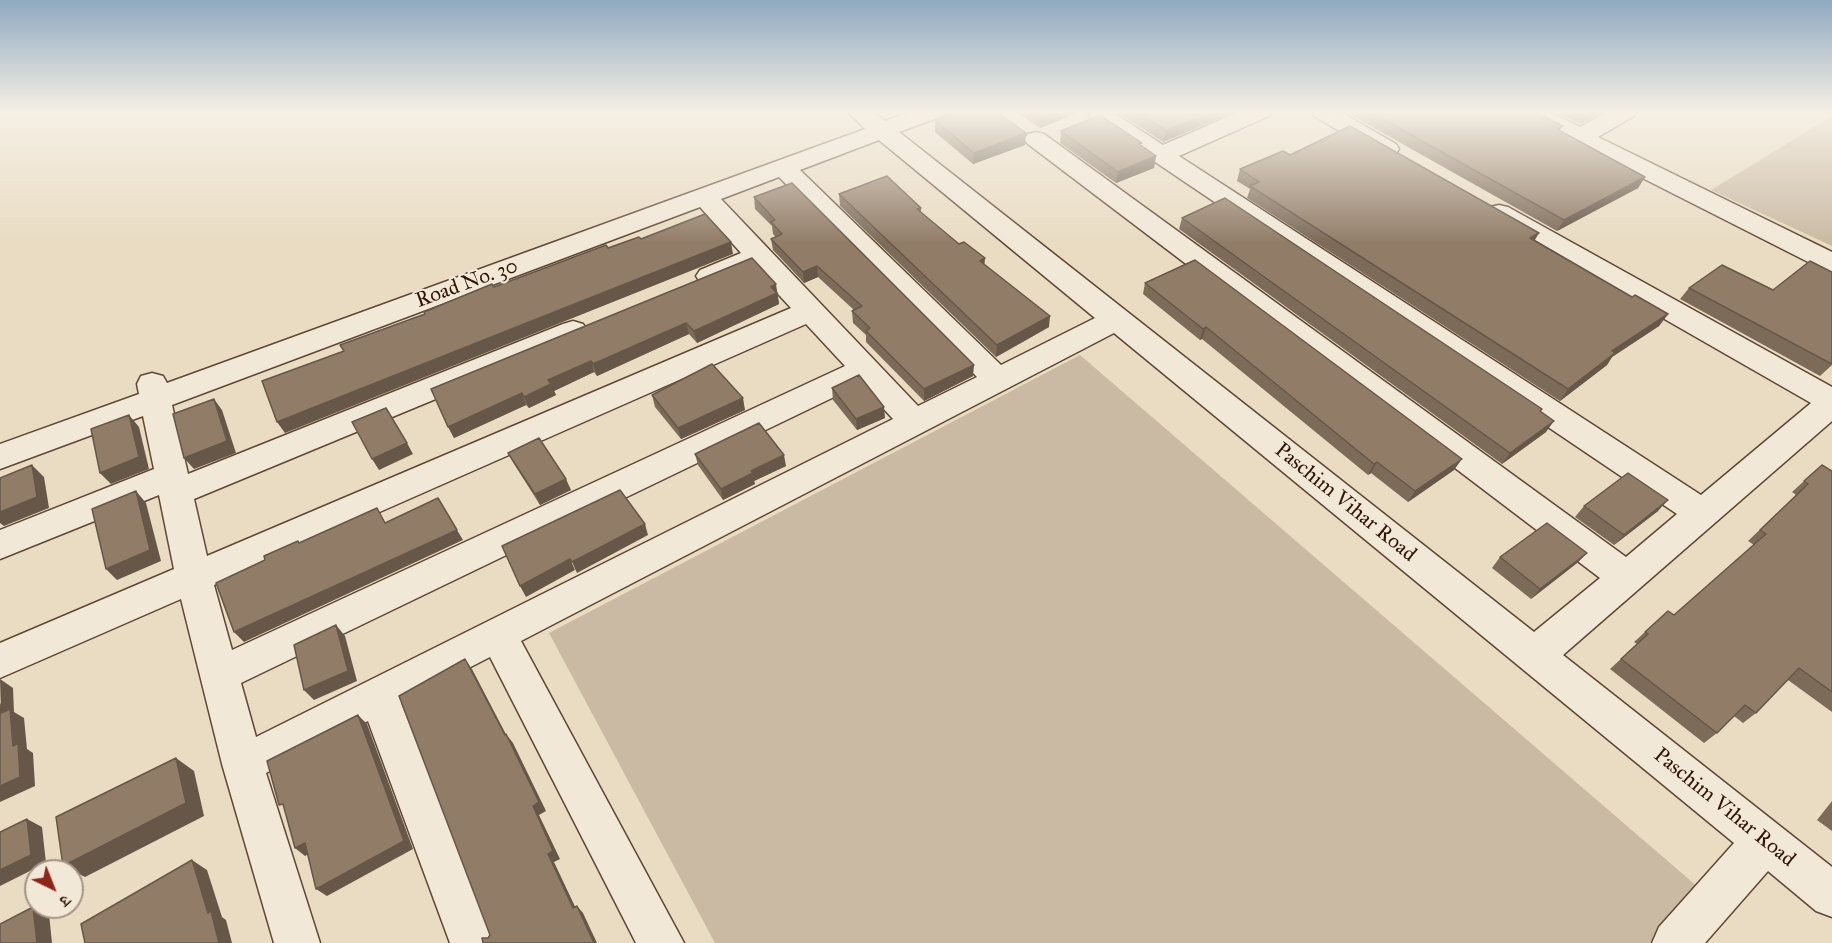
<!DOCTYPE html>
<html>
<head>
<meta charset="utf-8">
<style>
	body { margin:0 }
	#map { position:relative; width:1832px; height:943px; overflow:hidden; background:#e9dcc3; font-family:"IM FELL Great Primer","Noto Serif Devanagari",serif }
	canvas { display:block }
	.north { position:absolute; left:24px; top:859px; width:60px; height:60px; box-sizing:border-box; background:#f1e8d8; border:2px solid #a59484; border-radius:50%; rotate:137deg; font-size:16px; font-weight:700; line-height:24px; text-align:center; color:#321506 }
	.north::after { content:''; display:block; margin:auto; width:21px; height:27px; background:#8f2418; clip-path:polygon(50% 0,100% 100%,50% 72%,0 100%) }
</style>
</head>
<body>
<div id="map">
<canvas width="1832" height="943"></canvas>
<div class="north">उ</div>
</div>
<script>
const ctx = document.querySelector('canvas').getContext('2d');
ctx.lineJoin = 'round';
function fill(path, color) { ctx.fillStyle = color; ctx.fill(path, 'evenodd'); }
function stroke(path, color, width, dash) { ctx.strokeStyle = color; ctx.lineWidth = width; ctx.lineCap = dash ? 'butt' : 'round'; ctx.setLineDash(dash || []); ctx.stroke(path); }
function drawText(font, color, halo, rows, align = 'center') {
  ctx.font = font + ' "IM FELL Great Primer",serif'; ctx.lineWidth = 4.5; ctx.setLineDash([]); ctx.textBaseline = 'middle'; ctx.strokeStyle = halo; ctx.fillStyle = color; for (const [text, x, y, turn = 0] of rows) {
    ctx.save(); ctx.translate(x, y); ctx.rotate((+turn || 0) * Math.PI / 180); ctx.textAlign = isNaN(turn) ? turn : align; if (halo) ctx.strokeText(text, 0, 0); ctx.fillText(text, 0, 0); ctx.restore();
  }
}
fill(new Path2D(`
	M1832,116V246L1711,190Z
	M1080,355L1713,900L1676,943H715L549,633Z`), '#cabaa3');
const minor = new Path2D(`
	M847,111H873L885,121L913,111H946L943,116L899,132L1534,632L1600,578L1028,144L1024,139L1028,134L1036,132L1044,134L1626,557L1677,514L1093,120L1089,115L1092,111H1120L1117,115L1163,145L1241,111H1272L1269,116L1179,156L1701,495L1811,403L1490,219L1486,213L1490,207L1499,205L1508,207L1832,387V421L1563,655L1832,867V917L1816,911L1768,871L1705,943H1652L1659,927L1734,843L1114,333L521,641L684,943H636L490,657L401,703L496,943H450L368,721L266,773L320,943H274L222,764L181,599L0,678V643L174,569L159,495L0,559V530L154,469L143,416L0,469V444L139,394L137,384L141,376L152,373L163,376L167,383L865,129ZM879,140L1095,318L1001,365L800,170ZM779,177L977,377L918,406L721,199ZM700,207L741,253L700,270L696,276L700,282C719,287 737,275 754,268L791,308L207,556L194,499L583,338L588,331L583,324L573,321L563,324L188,474L172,405ZM806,324L845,366L232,650L214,585ZM861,384L893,419L256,737L241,683Z
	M1311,111H1339L1396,144L1399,149L1396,154L1387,156L1378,154L1314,116Z
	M1517,111H1547L1580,127L1609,111H1637L1634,116L1598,137L1832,252V272L1822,269L1520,116Z`);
stroke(minor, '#604735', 3);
fill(minor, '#f1e8d8');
fill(new Path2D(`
	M1015,111H1083L1040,128Z
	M1121,111H1237L1163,142L1120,114Z
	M1344,111H1533L1563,126L1560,130L1645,177L1638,188L1557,231Z
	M1552,111H1607L1580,124Z
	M935,120L1025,145L973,164L935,132Z
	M1061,131L1141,146L1156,156L1154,168L1116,183L1060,143Z
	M1240,169L1535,240L1632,297L1668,314L1659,326L1612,357L1607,365L1560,401L1247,198L1250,189L1237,181Z
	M839,194L921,208V213L984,265L1049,327L996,357L840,206Z
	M754,197L973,376L924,401L866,342V335L853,323L852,311L854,310L818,277L804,283L773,250L771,239L776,237L773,234L772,226L755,209Z
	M1182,218L1540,412L1546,432L1502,464L1179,229Z
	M1145,283L1454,470L1408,502L1371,473L1368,475L1202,339L1200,340L1143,294Z
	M1689,288L1773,290L1832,365L1820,376L1680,299Z
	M777,292L779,304L697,343L689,334L597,376L594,372L554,391L556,395L529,408L526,405L454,438L431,389Z
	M832,388L885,418L857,430L833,400Z
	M652,395L745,410L681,439L655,407Z
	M508,453L571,490L540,505L514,464Z
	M695,454L786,466L754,481L755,484L723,500L698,465Z
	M1832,471V712L1788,680L1756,713L1743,723L1734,716L1717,733L1704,743L1610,669L1637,644L1634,642L1668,611L1674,615L1754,545L1748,541L1796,495L1792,492L1804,481Z
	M1584,506L1658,511L1614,545L1575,517Z
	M1587,553L1577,563L1531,599L1492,568L1500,557Z
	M1832,801V831L1817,820Z`), '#7d6b59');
fill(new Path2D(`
	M1057,111H1083L1040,128L1041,117Z
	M1214,111H1237L1163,142L1166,131Z
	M1591,111H1607L1580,124L1586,114Z
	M1026,133L1025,145L973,164L974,153Z
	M1156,156L1154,168L1116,183L1118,172Z
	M1645,177L1638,188L1557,231L1564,220Z
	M1539,233L1532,245L1530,238Z
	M731,242L733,254L285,433L277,422Z
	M985,258L984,270L980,261Z
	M817,266L818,277L804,283L803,272Z
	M776,284L779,304L697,343L694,331Z
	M1668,314L1659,326L1612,357L1607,365L1560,401L1568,389L1612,351Z
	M1050,316L1049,327L996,357L997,345Z
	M686,323L689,334L597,376L593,364Z
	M1206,327L1202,339L1200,340L1203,329Z
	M591,361L594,372L554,391L556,395L529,408L524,397L548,380Z
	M974,365L973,376L924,401V389Z
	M522,393L526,405L454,438L448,427Z
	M743,398L745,410L681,439L678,428Z
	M214,399L222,410L236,453L194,469L184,458Z
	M884,407L885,418L857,430L856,419Z
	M129,415L139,427L149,469L111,484L100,473Z
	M1554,421L1546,432L1502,464L1510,453Z
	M407,443L413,454L379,470L372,459Z
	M784,455L786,466L754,481L755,484L723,500L721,489L751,471Z
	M1462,459L1454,470L1408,502L1415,491Z
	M1377,462L1371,473L1368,475L1374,464Z
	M32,465L44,477L49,508L4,526L0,523V512Z
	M566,479L571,490L540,505L535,494Z
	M136,491L146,503L161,561L117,580L106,569Z
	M1668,500L1658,511L1614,545L1624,535Z
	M645,524L648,535L577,573L572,562Z
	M457,530L463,540L244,642L234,632Z
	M1587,553L1577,563L1531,599L1540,589Z
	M570,559L575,570L526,597L520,586Z
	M336,625L345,636L357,681L314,700L304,690Z
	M465,659L472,669L511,744L505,735Z
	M0,679L13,688L14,712L24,718L27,749L33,753L35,786L0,802V786L13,746L1,713Z
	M358,715L367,724L413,849L327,896L316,889Z
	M506,734L513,743L546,811L539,815L560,859L554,862L579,915L573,908L548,854L533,806Z
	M176,758L194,771L204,816L85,877L63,866Z
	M27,819L42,827L46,863L0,886V870Z
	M305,843L315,851L305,856L295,848Z
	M192,860L207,870L222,917L226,920L232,943H219L208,913Z
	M577,906L583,913L597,943H594Z
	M33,907L49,914L52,943H37Z`), '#665749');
const building = new Path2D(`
	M959,111H996L1026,133L974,153L935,120Z
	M1033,111H1057L1041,117Z
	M1135,111H1214L1166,131Z
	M1368,111H1533L1563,126L1558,129L1562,132L1645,177L1564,220Z
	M1581,111H1591L1586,114Z
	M1100,115L1142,143L1139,144L1156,156L1118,172L1061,131Z
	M1350,126L1539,233L1530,238L1632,297L1635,295L1668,314L1612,351L1615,353L1568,389L1250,186L1259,182L1240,169L1283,151L1290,155Z
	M887,176L921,208L917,209L959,244L964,242L985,258L980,261L1050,316L997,345L839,194Z
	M792,183L974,365L924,389L866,331L870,328L852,311L862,306L817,266L803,272L771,239L782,234L771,222L775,220L754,197Z
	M1225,198L1542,409L1540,411L1554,421L1510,453L1182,218Z
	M705,214L731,242L277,422L262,381L344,351L340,345L425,314L424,312L492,284L494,287L606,245L608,248L639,237L641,239Z
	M752,258L776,284L771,287L777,293L694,331L686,323L593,364L591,361L548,380L551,384L524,397L522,393L448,427L431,389Z
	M1195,260L1462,459L1415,491L1377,462L1374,464L1206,327L1203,329L1145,283Z
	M1810,261L1832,272V364L1689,288L1722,265L1773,290Z
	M712,364L743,398L678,428L652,395Z
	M859,375L884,407L856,419L832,388Z
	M214,399L227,441L184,458L173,414Z
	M386,408L407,443L372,459L352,422Z
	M129,415L139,457L100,473L91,429Z
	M759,423L784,455L751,471L753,473L721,489L695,454Z
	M539,438L566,479L535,494L508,453Z
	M32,465L37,497L0,512V478Z
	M1822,465L1832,471V692L1799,668L1756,713L1745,705L1717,733L1621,659L1648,634L1645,632L1668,611L1674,615L1766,534L1760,530L1808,484L1804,481Z
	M1628,473L1668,500L1624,535L1584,506Z
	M620,490L645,524L572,562L570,559L520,586L502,546Z
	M136,491L150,550L106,569L92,509Z
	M438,498L457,530L234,632L216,583L265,560L264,556L298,541L299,543L377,508L385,523Z
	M1547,523L1587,553L1540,589L1500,557Z
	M336,625L348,671L304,690L294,645Z
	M465,659L505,735L506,734L539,802L533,806L553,851L548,854L573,908L577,906L594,943H483L482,938H488L490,935L399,696Z
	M0,704L1,713L10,709L13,746L18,743L20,777L0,786Z
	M358,715L404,841L316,889L305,843L295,848L283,804L279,805L267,761Z
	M176,758L186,803L63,866L56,817Z
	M27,819L31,855L0,870V832Z
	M192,860L208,913L211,911L219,943H85L81,924Z
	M33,907L37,943H0V924Z`);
fill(building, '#917c68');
stroke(building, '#665749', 1.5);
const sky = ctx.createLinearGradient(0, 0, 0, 243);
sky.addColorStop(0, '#8fa9c0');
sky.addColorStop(0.46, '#f5efe4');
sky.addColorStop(1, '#f5efe400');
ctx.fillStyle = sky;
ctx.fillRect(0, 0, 1832, 243);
drawText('21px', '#321506', '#f1e8d8', [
	["Road No. 30",467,284,-20],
	["Paschim Vihar Road",1345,503,39],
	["Paschim Vihar Road",1724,808,39]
]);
</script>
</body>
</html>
